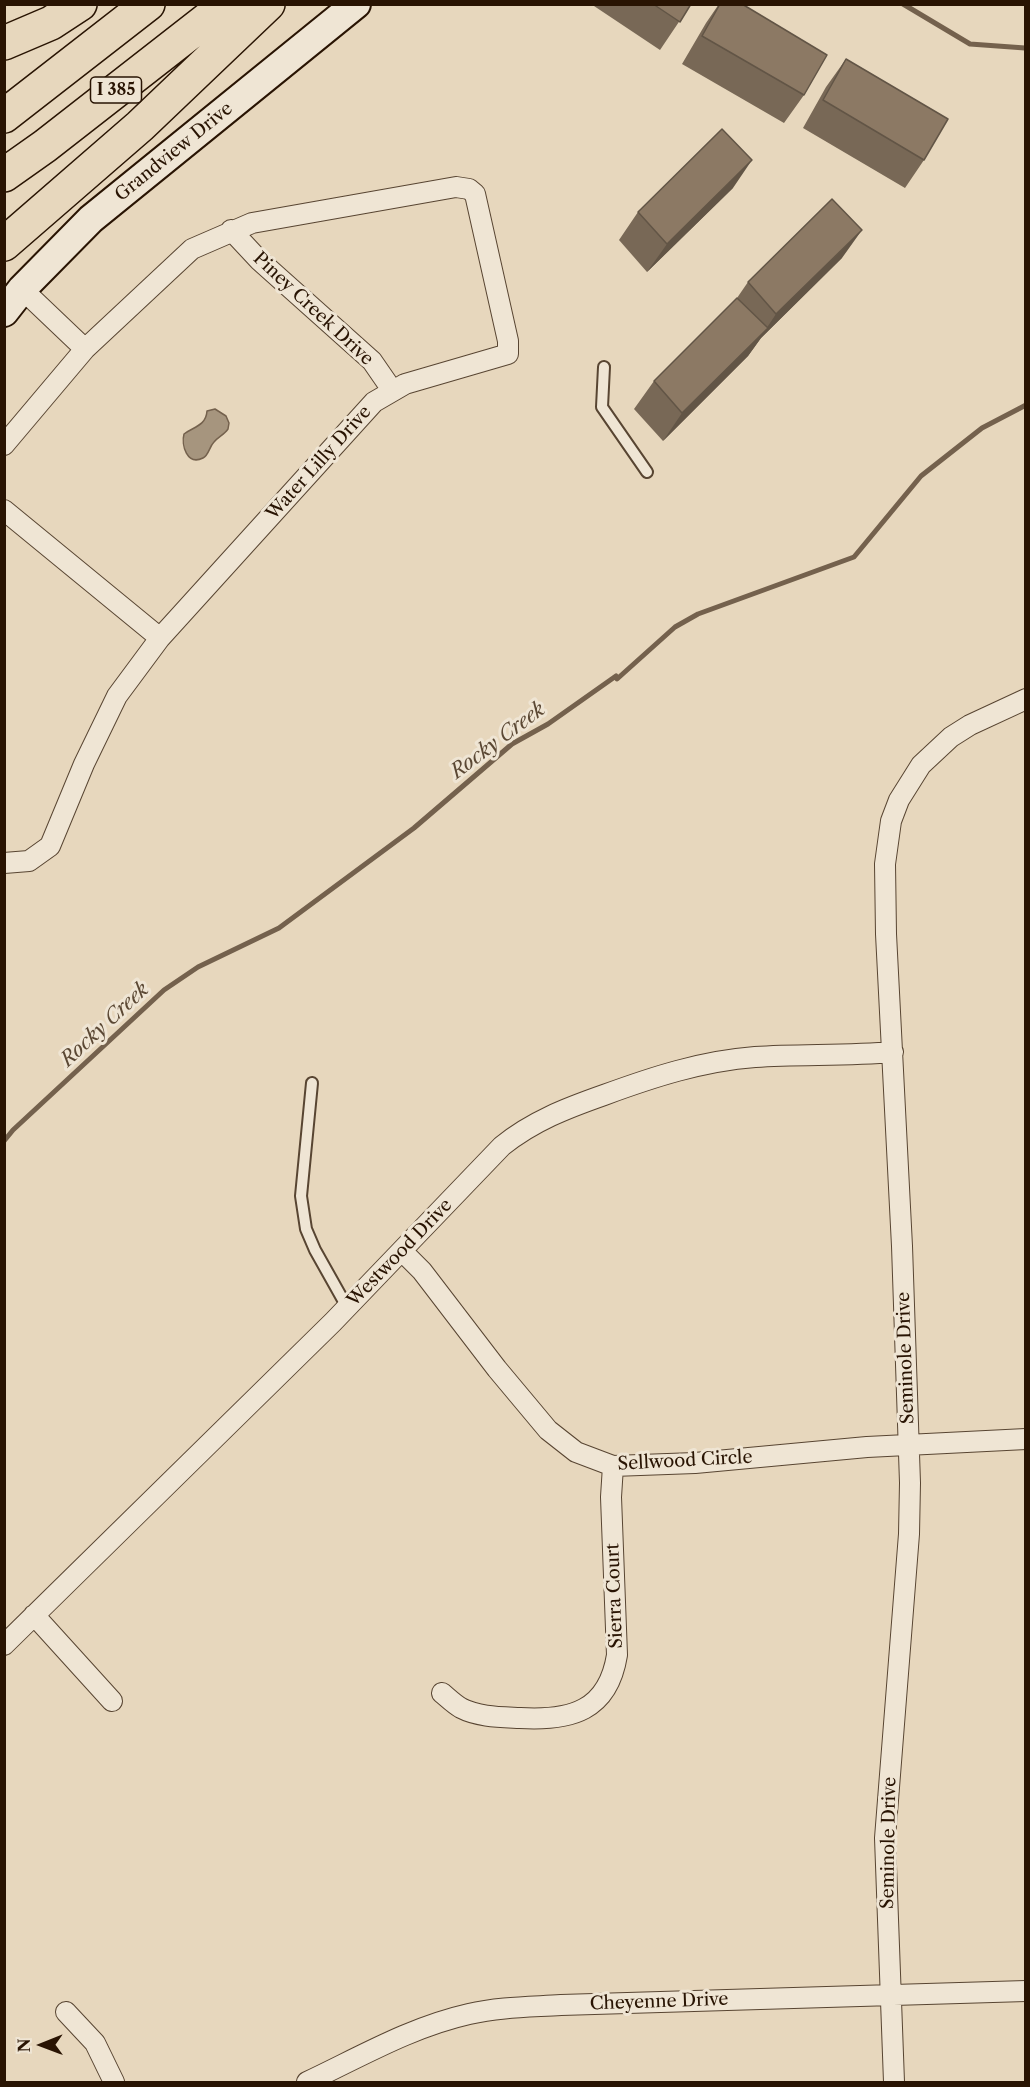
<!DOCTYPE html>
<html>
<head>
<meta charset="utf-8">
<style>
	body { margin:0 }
	#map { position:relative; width:1030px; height:2087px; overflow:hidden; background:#e7d7bd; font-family:"Libre Caslon Text",serif }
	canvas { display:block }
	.frame { position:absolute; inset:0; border:6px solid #291403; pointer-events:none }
	.north { position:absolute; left:12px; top:2015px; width:60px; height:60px; -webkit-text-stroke:4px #efe5d4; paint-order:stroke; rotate:269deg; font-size:16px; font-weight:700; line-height:24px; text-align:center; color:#291403 }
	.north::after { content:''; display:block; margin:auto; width:21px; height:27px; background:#291403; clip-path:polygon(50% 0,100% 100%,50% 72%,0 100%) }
</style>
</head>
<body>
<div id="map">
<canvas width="1030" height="2087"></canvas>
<div class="frame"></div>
<div class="north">N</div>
</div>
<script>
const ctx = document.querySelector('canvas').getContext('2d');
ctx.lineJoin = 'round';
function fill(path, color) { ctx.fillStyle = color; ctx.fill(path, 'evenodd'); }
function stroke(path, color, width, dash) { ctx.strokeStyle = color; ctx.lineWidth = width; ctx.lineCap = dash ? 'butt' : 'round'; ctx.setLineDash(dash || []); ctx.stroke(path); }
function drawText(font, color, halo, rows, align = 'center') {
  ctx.font = font + ' "Libre Caslon Text",serif'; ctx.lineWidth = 6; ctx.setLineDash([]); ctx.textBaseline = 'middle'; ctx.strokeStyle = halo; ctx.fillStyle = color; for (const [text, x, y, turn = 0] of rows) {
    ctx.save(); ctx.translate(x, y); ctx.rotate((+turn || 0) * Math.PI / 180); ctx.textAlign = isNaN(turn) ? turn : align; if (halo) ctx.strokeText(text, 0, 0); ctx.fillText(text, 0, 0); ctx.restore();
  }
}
const water = new Path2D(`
	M215,409L226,416L229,423L228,429C224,435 218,437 214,442C209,447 209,455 203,458C187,466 181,445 184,434C193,427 206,426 207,411Z`);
fill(water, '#a6957e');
stroke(water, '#74614d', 1.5);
stroke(new Path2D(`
	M903,4L970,44L1025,48
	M4,1141L13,1130L164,990L198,967L279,928L414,828L512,744L548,724L616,676L617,679L675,627L698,614L854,557L921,476L982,428L1026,405`), '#74614d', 5);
const lane = new Path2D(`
	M604,367L602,407L647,472
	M312,1083L301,1196L306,1229L315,1250L347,1307`);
const street = new Path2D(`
	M231,230L259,260L372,361L392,390
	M22,289L85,349
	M4,445L85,349L192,249L252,223L456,187L469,189L475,194L508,341V354L405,384L374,402L160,638L117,696L84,764L50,846L29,861L4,863
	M4,510L160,638
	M402,1251L422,1271L497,1369L548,1430L576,1452L613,1466L695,1463L867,1447L1026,1439
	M34,1615L112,1701
	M4,1645L333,1322L502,1146C533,1121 567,1108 604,1095C653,1077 702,1061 755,1057C801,1054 847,1056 893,1052
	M442,1693C448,1698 454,1704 461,1708C478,1717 501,1717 520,1718C571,1721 608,1711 617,1655L611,1497L613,1466
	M66,2012L95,2043L114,2082
	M307,2082C360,2057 411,2027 469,2014C499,2007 530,2007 561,2005L1026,1991
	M894,2082L885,1838L909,1534L910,1483L902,1246L886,934L885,864L891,821L899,800L921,765L951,737L970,725L1026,699`);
const secondary = new Path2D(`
	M4,312L22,289L91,219L356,4`);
const highway = new Path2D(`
	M4,43L51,23L80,4
	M4,116L148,4
	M4,175L45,146L227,4
	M4,244L140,126L268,4`);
stroke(lane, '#584532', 14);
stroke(street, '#584532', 22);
stroke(secondary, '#291403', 32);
stroke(highway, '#291403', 36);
stroke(lane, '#efe5d4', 10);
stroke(street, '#efe5d4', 20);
stroke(secondary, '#efe5d4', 28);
stroke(highway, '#e7d7bd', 33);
fill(new Path2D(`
	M591,4H691L660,50Z
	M719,4H742L804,95L784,123L682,64L706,23Z
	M846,59L924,160L905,188L803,128L826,87Z
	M733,188L647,272L619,240L638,212Z
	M842,258L761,338L748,356L663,441L634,409L654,381L737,298L748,282Z`), '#786856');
fill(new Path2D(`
	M752,160L733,188L647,272L667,244Z
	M862,230L842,258L761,338L748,356L663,441L682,413L764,332L776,314Z`), '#625546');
const building = new Path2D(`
	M653,4H691L680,22Z
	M720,4H742L827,55L804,95L702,36Z
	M846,59L948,119L924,160L823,100Z
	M722,129L752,160L667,244L638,212Z
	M832,199L862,230L776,314L748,282Z
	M737,298L768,328L682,413L654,381Z`);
fill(building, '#8c7964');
stroke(building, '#625546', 1.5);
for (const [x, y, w] of [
	[116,90,51]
]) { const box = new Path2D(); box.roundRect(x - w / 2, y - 13, w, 26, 4.5); ctx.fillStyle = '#efe5d4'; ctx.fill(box); stroke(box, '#291403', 1.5); }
drawText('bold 16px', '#291403', null, [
	["I 385",116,90]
]);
drawText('18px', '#291403', '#efe5d4', [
	["Grandview Drive",174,152,-39],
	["Piney Creek Drive",313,309,43],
	["Water Lilly Drive",319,463,-48],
	["Westwood Drive",400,1253,-46],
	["Seminole Drive",906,1358,-92],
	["Sellwood Circle",685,1461,-3],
	["Sierra Court",615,1596,-92],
	["Seminole Drive",889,1843,-89],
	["Cheyenne Drive",659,2002,-2]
]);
drawText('italic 20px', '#5b4834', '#efe5d4', [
	["Rocky Creek",498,741,-37],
	["Rocky Creek",105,1025,-43]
]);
</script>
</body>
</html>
